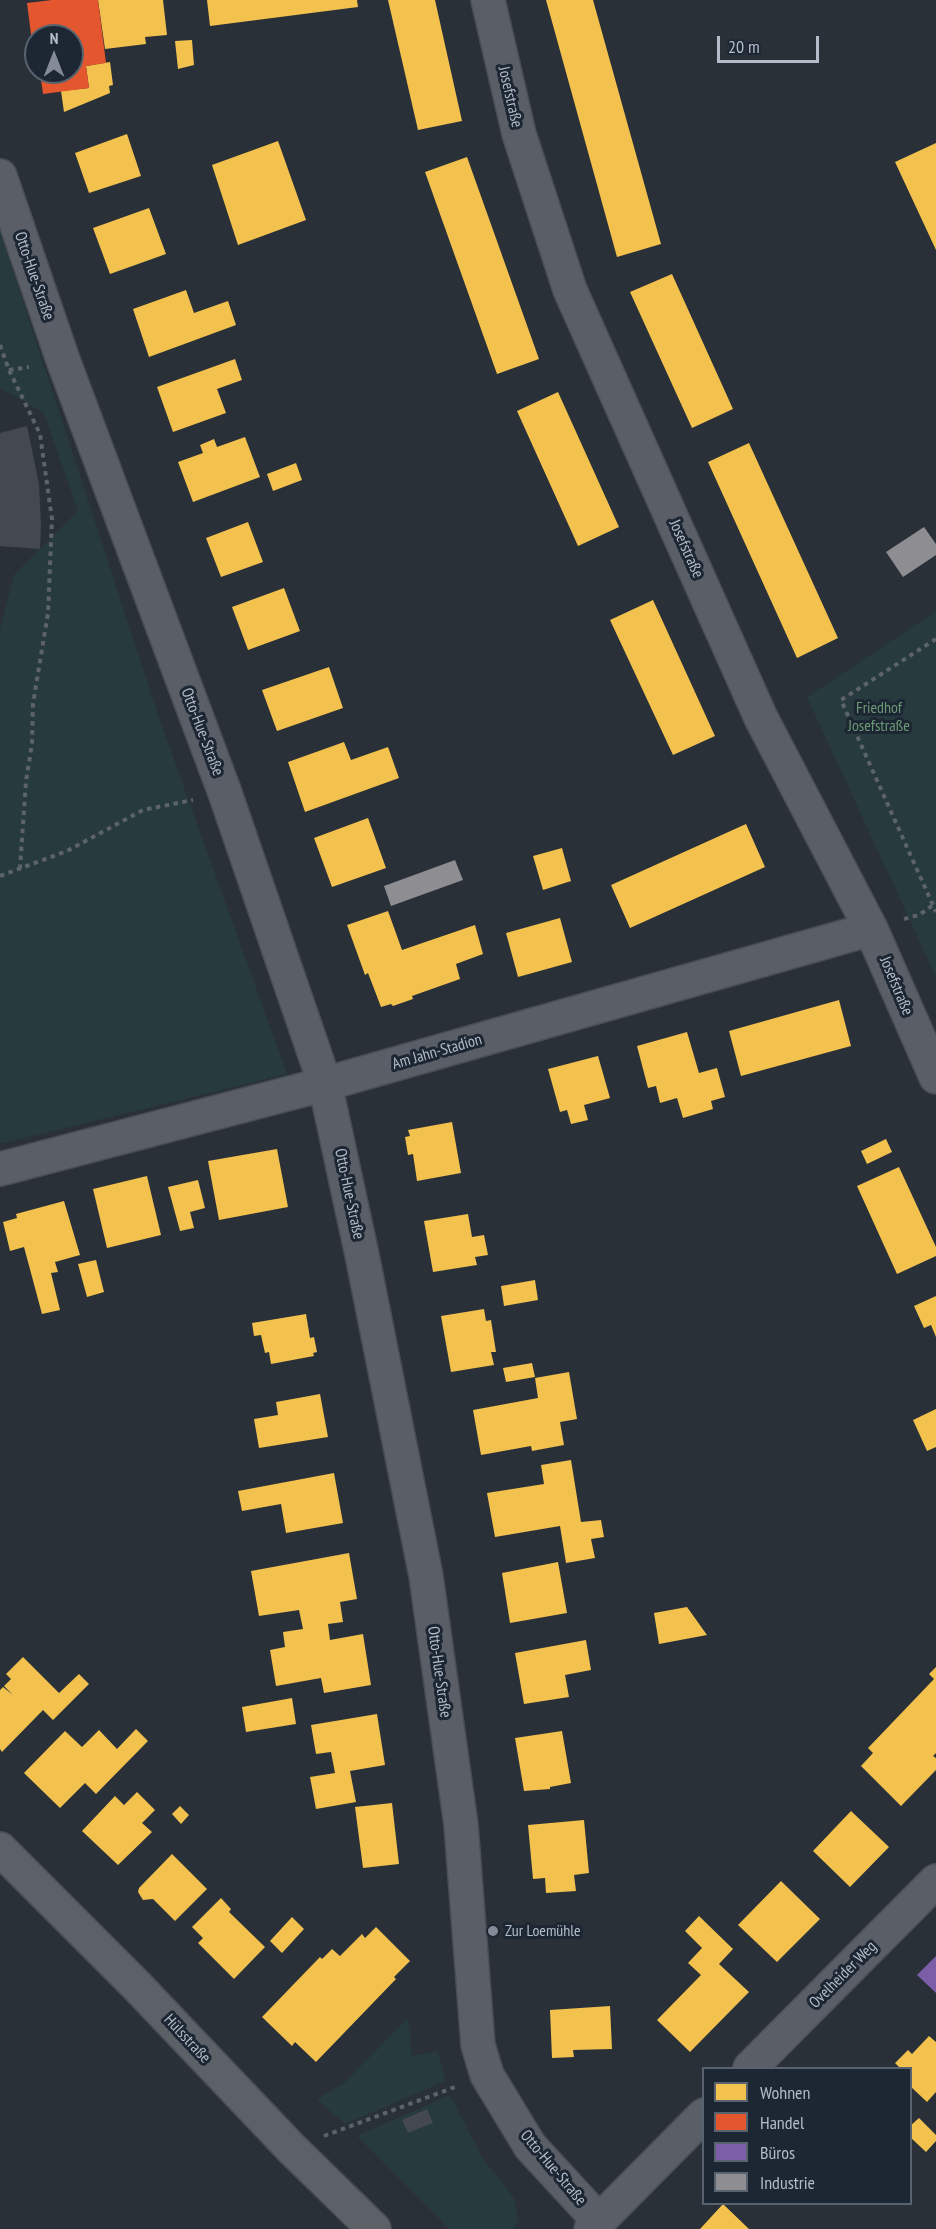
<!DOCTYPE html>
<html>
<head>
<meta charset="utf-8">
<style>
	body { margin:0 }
	#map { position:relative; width:936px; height:2229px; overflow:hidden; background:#2a3038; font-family:"PT Sans Narrow",sans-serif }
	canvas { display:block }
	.legend { position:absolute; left:702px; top:2067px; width:210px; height:138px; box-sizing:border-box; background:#1d2633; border:2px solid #59626f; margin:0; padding:8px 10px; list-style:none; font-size:18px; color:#b4bcc9 }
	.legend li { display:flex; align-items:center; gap:12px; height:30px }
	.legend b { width:30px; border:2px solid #59626f }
	.north { position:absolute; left:24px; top:24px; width:60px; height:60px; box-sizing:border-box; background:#1d2633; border:2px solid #59626f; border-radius:50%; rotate:0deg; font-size:16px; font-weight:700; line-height:24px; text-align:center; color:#b4bcc9 }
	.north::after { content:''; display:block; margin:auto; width:21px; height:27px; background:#848b96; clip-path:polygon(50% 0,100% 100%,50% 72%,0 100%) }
	.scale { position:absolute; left:717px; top:36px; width:102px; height:27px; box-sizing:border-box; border:3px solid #b4bcc9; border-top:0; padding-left:8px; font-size:18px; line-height:21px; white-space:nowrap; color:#b4bcc9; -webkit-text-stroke:4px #1d2633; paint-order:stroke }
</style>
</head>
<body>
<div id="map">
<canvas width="936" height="2229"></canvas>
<ul class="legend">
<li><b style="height:16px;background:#f2c14e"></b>Wohnen</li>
<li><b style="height:16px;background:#e4572e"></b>Handel</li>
<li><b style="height:16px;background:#7b5ea7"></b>Büros</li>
<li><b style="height:16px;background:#8d8d92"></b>Industrie</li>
</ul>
<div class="north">N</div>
<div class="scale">20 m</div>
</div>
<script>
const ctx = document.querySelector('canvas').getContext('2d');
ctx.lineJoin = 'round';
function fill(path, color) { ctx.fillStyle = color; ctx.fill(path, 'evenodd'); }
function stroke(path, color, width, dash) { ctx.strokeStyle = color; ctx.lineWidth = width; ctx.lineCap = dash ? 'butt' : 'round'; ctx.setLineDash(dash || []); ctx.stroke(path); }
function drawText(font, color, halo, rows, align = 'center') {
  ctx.font = font + ' "PT Sans Narrow",sans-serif'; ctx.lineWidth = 6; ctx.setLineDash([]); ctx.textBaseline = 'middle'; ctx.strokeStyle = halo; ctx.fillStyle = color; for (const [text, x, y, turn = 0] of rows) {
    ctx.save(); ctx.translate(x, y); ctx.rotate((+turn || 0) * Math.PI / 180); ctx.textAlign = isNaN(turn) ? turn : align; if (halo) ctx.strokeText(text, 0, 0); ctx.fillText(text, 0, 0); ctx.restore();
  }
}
fill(new Path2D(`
	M0,231L159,718L287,1074L0,1144V629L14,575L78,511L44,413L0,388Z
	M936,611V977L807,697Z
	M408,2018L412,2056L438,2051L445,2081L345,2124L317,2099L343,2084Z
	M450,2095L482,2157L514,2198L518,2219L513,2229H449L357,2136Z`), '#273a3e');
fill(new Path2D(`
	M98,0H163L167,35L145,37L146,44L105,49Z
	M207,0H357L358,7L210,26Z
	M388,0H435L462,121L418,130Z
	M546,0H593L661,244L617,257Z
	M192,40L194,65L178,69L175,41Z
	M110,62L113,85L109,86L110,93L64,112L61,91L89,88L86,66Z
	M127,134L141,176L89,193L75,153Z
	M278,141L306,220L238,245L212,165Z
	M936,143V250L895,162Z
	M467,157L539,359L497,374L425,172Z
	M149,208L166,254L110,274L93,228Z
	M672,274L733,409L692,428L630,292Z
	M186,290L194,313L228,301L236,325L149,357L133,309Z
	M235,359L242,380L217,389L226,413L173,432L157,387Z
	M558,392L619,527L578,546L517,411Z
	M245,437L260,477L193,502L178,462L203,453L200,445L214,439L217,447Z
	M749,443L838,638L797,658L708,462Z
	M296,463L302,480L273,491L267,474Z
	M248,522L263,562L221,577L206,538Z
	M284,588L300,631L248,650L232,607Z
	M653,600L715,736L673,755L610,620Z
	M329,667L343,708L277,731L262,690Z
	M344,742L351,760L388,747L399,778L305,812L288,762Z
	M368,818L386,868L332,887L314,838Z
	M746,824L765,867L630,928L611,885Z
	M562,848L571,881L543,890L533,856Z
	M388,911L402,950L475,925L483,954L456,964L460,979L412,996L413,999L393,1006L391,1004L381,1007L368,973L365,975L347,925Z
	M560,918L572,962L518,977L506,933Z
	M839,1000L851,1046L741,1076L729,1031Z
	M687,1032L699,1073L717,1068L725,1097L711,1101L713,1109L683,1118L677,1098L660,1103L656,1086L648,1088L637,1046Z
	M598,1056L610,1098L584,1105L588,1120L571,1124L567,1110L560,1112L548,1069Z
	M452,1122L461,1173L417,1181L413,1154L408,1155L405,1137L410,1136L408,1130Z
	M886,1139L892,1152L867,1164L861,1151Z
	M277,1149L288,1207L219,1220L208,1161Z
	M899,1167L936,1247V1256L897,1274L857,1186Z
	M147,1176L161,1235L107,1248L93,1189Z
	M198,1180L205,1208L190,1212L194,1228L180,1231L168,1187Z
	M64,1201L80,1255L55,1262L58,1272L51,1273L60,1310L42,1314L24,1247L10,1251L3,1222L17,1218L16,1214Z
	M468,1214L472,1237L484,1235L488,1255L475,1257L477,1265L433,1272L424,1221Z
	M96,1260L104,1292L87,1297L78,1264Z
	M535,1280L538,1300L504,1306L501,1286Z
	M936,1296V1337L931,1325L924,1328L914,1306Z
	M484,1309L486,1321L491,1320L496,1352H491L494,1365L451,1372L441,1316Z
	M306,1314L310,1338L314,1337L317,1352L313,1353L314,1356L271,1364L269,1352L265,1353L261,1335L254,1336L252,1323Z
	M532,1363L535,1377L506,1382L503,1368Z
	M569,1372L577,1419L560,1422L564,1445L532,1451L531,1446L481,1455L473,1410L538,1398L535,1378Z
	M320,1394L328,1437L259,1448L254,1419L278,1415L276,1402Z
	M936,1409V1447L927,1451L913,1420Z
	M571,1460L581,1522L601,1520L604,1537L591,1539L595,1558L566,1563L560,1526L495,1537L487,1493L544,1484L541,1465Z
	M334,1473L343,1523L286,1533L281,1504L242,1511L238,1491Z
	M349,1553L357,1599L340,1602L343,1622L328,1624L330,1640L363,1634L371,1685L324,1693L321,1678L276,1686L270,1650L285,1647L283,1632L303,1629L299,1610L259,1616L251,1571Z
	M558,1562L567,1613L510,1623L502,1573Z
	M687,1607L707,1635L659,1644L654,1613Z
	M586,1640L591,1670L565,1675L569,1697L524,1704L515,1653Z
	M23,1657L59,1693L79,1674L89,1684L53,1720L43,1710L2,1752L0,1749V1690L3,1687L13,1695L4,1686L11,1679L6,1674Z
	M936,1667V1753L933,1756L936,1758V1770L901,1806L861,1766L873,1753L868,1748L934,1679L929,1674Z
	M292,1698L296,1724L246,1732L242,1707Z
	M377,1714L385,1765L350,1771L356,1802L316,1809L310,1777L335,1773L331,1752L316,1754L311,1725Z
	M136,1729L148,1741L96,1794L85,1783L60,1808L24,1773L65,1731L82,1747L99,1730L117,1749Z
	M562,1731L571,1783L550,1787V1789L524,1791L515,1738Z
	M137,1792L155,1810L142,1823L152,1832L118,1865L82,1831L115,1796L124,1805Z
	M392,1803L399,1864L363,1868L355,1807Z
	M180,1806L189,1815L181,1824L172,1814Z
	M851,1811L889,1847L850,1887L813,1851Z
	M584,1820L589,1873L574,1875L576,1891L546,1893L545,1878L533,1879L528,1825Z
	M172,1854L207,1889L175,1921L153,1899L143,1900L138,1892L139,1888Z
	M781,1881L820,1919L777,1962L738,1925Z
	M221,1898L231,1909L229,1912L265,1947L234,1979L198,1943L203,1938L192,1927Z
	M699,1916L733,1949L719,1964L749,1992L690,2052L657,2020L701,1975L688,1963L702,1948L685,1931Z
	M292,1917L304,1929L282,1953L270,1941Z
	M376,1927L410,1961L394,1977L396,1979L316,2062L295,2042L292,2046L262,2017L320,1957L322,1959L332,1949L340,1956L362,1934L365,1938Z
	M610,2006L612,2049L573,2050L574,2057L552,2058L550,2010Z
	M929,2036L936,2042V2092L927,2102L910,2086V2068H898L899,2067L895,2063L908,2050L912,2054Z
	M919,2118L936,2135V2141L926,2152L910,2137V2126Z
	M723,2204L749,2229H700Z`), '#f2c14e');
fill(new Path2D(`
	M52,0H98L106,63L86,66L89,88L43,94L40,72H72V36H36L35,65L27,3Z`), '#e4572e');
fill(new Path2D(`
	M936,1956V1993L917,1975Z`), '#7b5ea7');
fill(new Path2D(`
	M924,527L936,544V555L903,577L886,552Z
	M455,860L463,880L391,906L384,886Z`), '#8d8d92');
fill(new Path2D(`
	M27,426L39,484L41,524L40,549L0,546V433Z
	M427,2109L433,2123L408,2133L402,2120Z`), '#444950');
const minor = new Path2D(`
	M488,0L519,134L570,290L761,718L871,929L936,1077
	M0,176L63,360L225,793L325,1084L362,1255L426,1576L461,1825L478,2045L487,2075L530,2146L599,2221
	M0,1169L325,1084L871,929
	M750,2068L936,1881
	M591,2229L704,2115`);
const major = new Path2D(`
	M0,1849L137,1986L291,2148L374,2229`);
stroke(minor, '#484c53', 36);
stroke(major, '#484c55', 36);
stroke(new Path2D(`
	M0,345L9,370L40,434L52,519L48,613L33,704L32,744L26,781L20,868
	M9,370L29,367
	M936,639L841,700L936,912
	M0,876L67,851L143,810L193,800
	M904,919L919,915L936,903
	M324,2136L455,2087`), '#5d636a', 4, [4.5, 4.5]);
stroke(minor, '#5a5e66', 33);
stroke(major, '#5c6168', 33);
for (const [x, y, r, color] of [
	[493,1931,6,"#848b96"]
]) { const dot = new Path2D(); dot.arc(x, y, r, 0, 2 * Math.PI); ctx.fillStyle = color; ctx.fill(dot); stroke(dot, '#1d2633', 2); }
drawText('16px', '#b4bcc9', '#1d2633', [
	["Josefstraße",510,97,77],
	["Otto-Hue-Straße",34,276,71],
	["Josefstraße",686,549,66],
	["Otto-Hue-Straße",202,732,69],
	["Josefstraße",896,986,67],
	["Am Jahn-Stadion",437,1052,-16],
	["Otto-Hue-Straße",349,1194,78],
	["Otto-Hue-Straße",439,1672,82],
	["Ovelheider Weg",843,1975,-45],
	["Hülsstraße",187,2039,47],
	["Otto-Hue-Straße",553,2168,50]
]);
drawText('16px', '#6b9a76', '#1d2633', [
	["Friedhof",879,708],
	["Josefstraße",879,726]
]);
drawText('16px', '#b4bcc9', '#1d2633', [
	["Zur Loemühle",505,1931]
], 'left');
</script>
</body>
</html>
